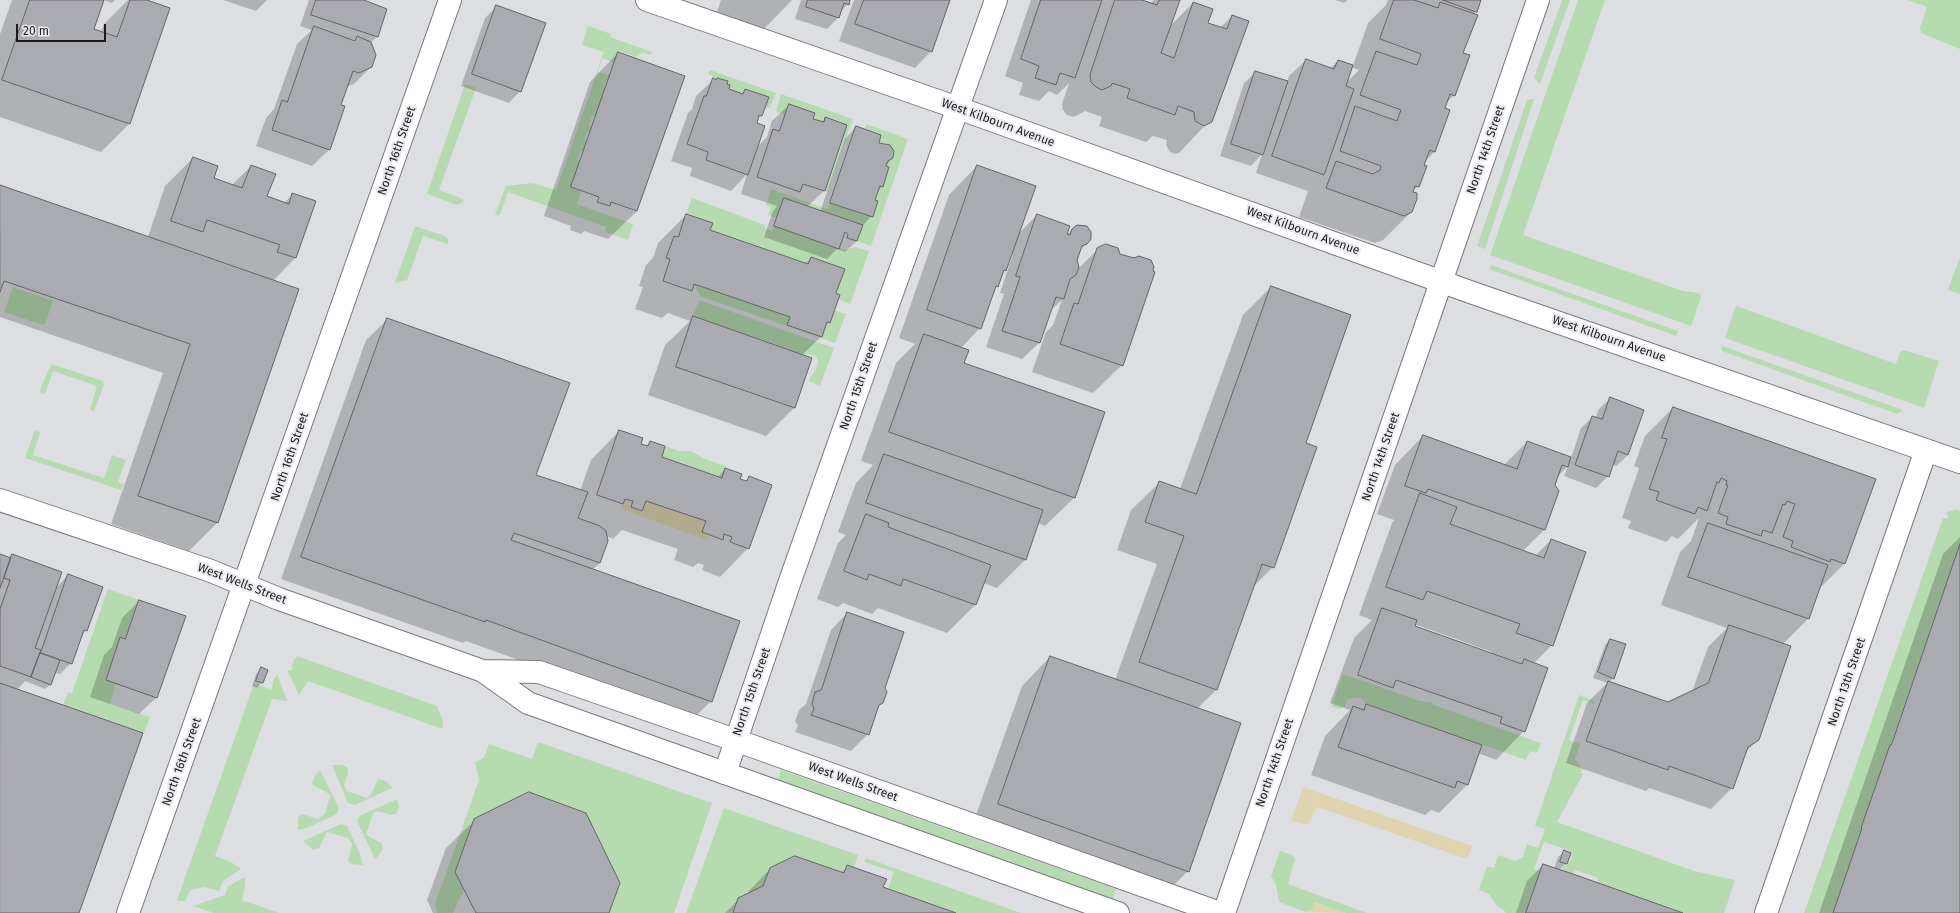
<!DOCTYPE html>
<html>
<head>
<meta charset="utf-8">
<style>
	body { margin:0 }
	#map { position:relative; width:1960px; height:913px; overflow:hidden; background:#dddee2; font-family:"Fira Sans",sans-serif }
	canvas { display:block }
	.scale { position:absolute; left:16px; top:24px; width:90px; height:18px; box-sizing:border-box; border:2px solid #1b1b1d; border-top:0; padding-left:5px; font-size:12px; line-height:14px; white-space:nowrap; color:#1b1b1d; -webkit-text-stroke:3px #eaebf0; paint-order:stroke }
</style>
</head>
<body>
<div id="map">
<canvas width="1960" height="913"></canvas>
<div class="scale">20 m</div>
</div>
<script>
const ctx = document.querySelector('canvas').getContext('2d');
ctx.lineJoin = 'round';
function fill(path, color) { ctx.fillStyle = color; ctx.fill(path, 'evenodd'); }
function stroke(path, color, width, dash) { ctx.strokeStyle = color; ctx.lineWidth = width; ctx.lineCap = dash ? 'butt' : 'round'; ctx.setLineDash(dash || []); ctx.stroke(path); }
function drawText(font, color, halo, rows, align = 'center') {
  ctx.font = font + ' "Fira Sans",sans-serif'; ctx.lineWidth = 4; ctx.setLineDash([]); ctx.textBaseline = 'middle'; ctx.strokeStyle = halo; ctx.fillStyle = color; for (const [text, x, y, turn = 0] of rows) {
    ctx.save(); ctx.translate(x, y); ctx.rotate((+turn || 0) * Math.PI / 180); ctx.textAlign = isNaN(turn) ? turn : align; if (halo) ctx.strokeText(text, 0, 0); ctx.fillText(text, 0, 0); ctx.restore();
  }
}
fill(new Path2D(`
	M1562,0H1570L1540,84L1534,78Z
	M1578,0H1605L1523,235L1683,291L1700,293L1701,297L1691,326L1490,255Z
	M1907,0H1960V49L1921,33L1920,28L1927,7Z
	M588,26L611,34L610,37L652,52L651,55L642,53L636,57L619,51L614,63L603,58L598,72L610,76L604,85L606,86L596,117L592,116L589,125L593,126L590,133L587,132L584,140L587,142L584,152L580,151L577,160L581,161L571,187L581,191L577,204L633,224L628,240L605,232L606,227L508,192L500,215L498,216L495,214L506,186L532,183L556,190L604,52L582,45Z
	M710,70L776,93L770,108H765L769,97L745,89L743,94L729,89L730,85L727,84V81L717,78L716,80L713,78V76L708,74Z
	M465,84L476,88L439,190L463,199V202L457,205L427,194Z
	M781,94L853,119L827,192L825,191L847,125L826,117L824,122L813,119L815,113L789,104L785,115L776,112Z
	M1534,99L1485,249L1477,246L1527,100Z
	M866,124L908,139L871,246L857,241L863,225L784,198L777,218L768,215L771,207L766,205L771,189L827,209L830,203L873,217L878,201L875,200L880,186L883,187L889,168L886,166L888,161L893,158L894,151L890,145L879,143L881,135L865,129Z
	M692,198L765,225V228L772,231L774,226L845,250L855,247L869,251L850,304L838,299L839,295L836,293L845,269L811,257L808,264L710,230L713,223L686,214Z
	M415,226L445,236L448,239V244L423,236L407,280L395,283Z
	M1960,257V294L1948,290Z
	M1491,265L1678,331L1676,336L1489,269Z
	M694,284L790,317L788,325L822,337L827,322L834,310L846,314L835,343L700,296Z
	M13,287L53,301L45,324L43,325L4,312Z
	M699,300L834,348L820,386L809,381C812,373 822,365 816,356L809,354L806,355L693,316Z
	M1737,306L1896,364L1900,352L1904,350L1939,361L1924,408L1725,338L1735,308Z
	M1722,346L1903,410L1897,414L1722,351Z
	M51,364L103,381L104,385L94,411H92L90,409L97,386L53,371L45,394L41,393L40,390Z
	M37,430L40,433L33,455L104,478L112,455L126,460L118,482L124,484L121,490L25,458L34,432Z
	M665,446L679,451H691L705,459L726,466L722,478L662,457Z
	M1956,509L1960,511V544L1833,913H1804L1943,518L1947,519L1948,515L1945,513Z
	M108,589L139,600L125,639L120,638L106,680L116,684L110,704L150,717L144,733L63,706L68,692L72,693Z
	M297,656L437,706L443,721V727L440,728L308,681L299,695L287,670H292L293,668L291,667L294,659H296Z
	M277,674L287,701L272,699L215,856L231,862L241,869L223,881L219,891L204,887L190,890L185,902L177,900L254,684L257,685V684L271,690L274,678H275Z
	M1343,674L1420,701L1431,702L1434,705L1541,743L1537,753L1530,751L1526,760L1366,704L1361,698L1348,699L1345,706L1340,709L1331,707Z
	M1579,695L1595,701L1594,704L1583,700L1569,740L1580,744L1575,759L1582,770L1581,773L1583,774L1557,822L1694,871L1735,880L1724,913H1683L1597,883L1598,878L1575,870L1573,874L1561,870L1572,859L1571,854L1568,850L1544,842L1534,869L1541,871L1526,913H1506L1504,910L1497,906L1489,894L1479,890L1487,866L1494,868L1498,855L1515,861L1523,857L1527,844L1538,848L1545,829L1535,826Z
	M538,742L712,803L674,913H609L619,883L586,813L529,793L474,819L455,872L464,890L453,913H437L435,904L479,780L475,762L484,758L489,744L532,759Z
	M332,765H343L348,768V773L344,785L347,791L367,798L371,795L378,779L386,781L392,788L355,805L348,803Z
	M320,770L339,808L337,814L309,827L298,830V818L302,814L318,819L325,814L330,796C326,789 317,790 312,783L315,776Z
	M781,770L1116,889L1113,899L778,780Z
	M397,799L399,807L396,814C387,817 380,808 373,813L366,835L381,843L383,847L380,854L375,859L357,821L359,816Z
	M724,808L858,855L854,867L847,865L844,873L795,857L770,868L763,886L733,913H686Z
	M341,824L347,826L360,854L363,865L351,864L348,861L352,844L348,838L327,832L319,848L313,850L303,841Z
	M1280,851L1292,855L1295,859L1288,884L1367,913H1346L1315,902L1313,909L1306,912L1279,902L1276,884L1271,876Z
	M866,858L1021,913H956L888,889L894,872L864,862Z
	M245,877V886L242,900L279,913H214L193,906L225,895L228,886Z`), '#b6dbb1');
fill(new Path2D(`
	M625,499L633,501L631,507L642,511L646,501L706,521L702,532L708,535L707,540L621,509Z
	M1303,787L1472,846L1467,859L1317,807L1307,825L1291,821Z
	M1314,902L1346,913L1306,912L1313,909Z`), '#ded5b0');
fill(new Path2D(`
	M12,0H115L112,3L104,0L93,30L101,32L104,24L128,0H144L130,123L101,152L0,117V34Z
	M223,0H267L256,11Z
	M309,0H363L386,9L377,37L370,43L371,67L354,84L346,87L340,106L344,107L329,150L312,166L256,146L266,118L274,109L297,44L312,30L300,26Z
	M721,0H792L763,30L716,15Z
	M801,0H849L848,4L840,12L838,18L827,29L795,19Z
	M854,0H949L931,51L915,68L839,41Z
	M1031,0H1139L1150,4L1154,0H1179L1169,27L1193,3L1207,24L1220,28L1232,16L1247,22L1214,116L1179,153L1175,154L1170,152L1166,145L1167,140L1153,136L1146,142L1099,126L1102,117L1085,111L1074,117L1067,115L1063,110L1062,104L1069,83L1057,95L1049,91L1039,101L1019,95L1023,83L1005,76Z
	M1335,0H1348L1344,3Z
	M1388,0H1481L1473,15L1462,53L1454,95L1445,104L1443,109L1449,110L1434,152L1425,161L1418,186L1412,192V211L1383,240L1375,243L1299,217L1308,191L1256,173L1262,154L1251,166L1220,156L1244,83L1256,72L1287,82L1289,76L1306,60L1330,68L1338,61L1353,66L1368,23L1386,5ZM1351,67L1359,70L1346,83Z
	M497,6L520,91L509,103L461,86L485,18Z
	M618,53L637,211L608,239L584,231L581,234L570,230L571,226L544,216L590,82Z
	M717,79L727,90L741,95L745,90L761,116L757,120V147L767,137L772,121L789,105L812,119L821,123L826,118L824,191L807,207L820,212L845,139L856,127L877,143L892,158L885,167L888,168L882,187L877,191L874,200L872,216L861,227L857,241L845,252L837,249L827,259L764,237L773,211L777,206L741,194L747,174L731,191L690,176L692,168L671,161L688,113L692,109L696,96L713,80L715,81Z
	M193,158L213,179L232,185L251,166L266,197L284,203L293,194L295,258L273,281L298,289L217,523L189,551L111,524L163,373L0,317V186L148,237L165,186Z
	M977,166L1018,234L1037,215L1065,237L1072,229L1086,244L1080,250L1076,271L1098,249L1122,365L1093,393L1032,372L1046,332L1053,325L1062,300L1049,312L1039,343L1022,359L986,347L1004,294L1000,293L1013,254L1011,253L998,286L993,290L980,328L961,348L963,364L1104,413L1074,498L1045,526L1038,523L1025,560L997,588L983,583L975,605L947,633L878,608L872,614L843,603L838,607L817,599L838,543L846,535L838,532L856,483L873,465L861,461L896,363L915,344L899,338L949,195Z
	M686,215L709,231L805,264L811,258L835,294L829,322L824,327L821,337L802,355L794,408L766,436L648,395L665,345L690,321L668,313L662,318L635,309L643,287L639,286L646,265L653,258L658,243Z
	M1271,287L1304,444L1273,567L1252,588L1216,690L1197,709L1188,871L1160,899L970,832L1022,686L1050,657L1115,680L1157,564L1117,550L1131,510L1160,482L1180,489L1243,315Z
	M388,319L535,475L580,491L591,460L619,431L640,444L646,446L650,442L661,458L717,478L725,469L739,480L745,482L749,478L748,548L720,577L702,570L704,565L698,563L693,567L674,560L678,549L622,530L613,539L606,536L600,563L592,570L711,701L690,722L466,641L463,643L281,579L366,340Z
	M1610,399L1628,455L1616,466L1612,464L1608,476L1596,488L1564,476L1568,466L1557,477L1554,485L1557,491L1544,530L1523,551L1535,556L1551,540L1552,645L1533,664L1524,731L1496,760L1478,753L1467,785L1439,813L1431,810L1425,815L1311,775L1325,736L1350,710L1330,703L1354,638L1372,620L1359,615L1392,523L1394,520L1377,514L1395,465L1423,436L1504,465L1527,442L1571,458L1581,428L1593,417L1596,418L1598,410ZM1414,624L1492,652L1491,654L1413,627Z
	M1673,408L1874,480L1844,564L1819,589L1808,619L1783,644L1758,739L1745,753L1732,788L1711,809L1649,788L1646,791L1566,763L1587,703L1607,683L1593,678L1605,645L1610,640L1613,678L1609,682L1668,703L1692,692L1708,647L1727,628L1661,605L1680,552L1691,541L1699,518L1678,539L1672,536L1666,542L1628,528L1631,521L1622,518L1639,468L1634,466L1645,436Z
	M1960,537V913H1819L1943,554Z
	M0,555L9,558L12,555L55,589L68,575L86,630L81,636L71,663L60,674L55,673L51,684L45,689L25,681L17,690L78,913H0Z
	M139,601L156,698L139,714L90,697L104,655L112,647L122,618Z
	M847,613L884,688L882,702L877,707L868,734L851,751L795,732L798,726L795,721L799,710L806,704L831,630Z
	M261,669L262,682L257,688L252,686L256,674Z
	M475,820L608,913H433L427,900L446,848Z
	M1564,852L1569,853L1566,864L1559,870L1680,913H1516L1527,881L1543,865L1554,869L1558,857Z
	M848,866L882,888L953,913H725L739,899L747,895L749,891L770,869L841,873Z`), '#0003');
const building = new Path2D(`
	M30,0H104L94,29L117,37L130,0H147L170,8L130,124L2,80Z
	M316,0H364L387,9L378,37L311,15Z
	M808,0H850L849,5L844,3L839,18L806,7Z
	M864,0H950L932,52L855,24Z
	M1041,0H1102L1075,78L1060,73L1056,85L1035,78L1039,66L1021,59Z
	M1115,0H1142L1157,5L1159,0H1180L1161,53L1174,58L1193,2L1213,9L1208,23L1227,29L1232,15L1249,21L1212,122L1204,126L1195,121L1194,112L1178,106L1175,115L1127,98L1130,89L1112,83L1111,86L1102,90L1096,87L1091,82L1090,75Z
	M1394,0H1414L1438,8L1440,2L1478,15L1463,53L1470,55L1455,96L1450,94L1445,108L1450,110L1435,152L1430,150L1424,165L1427,166L1419,187L1415,186L1413,192L1417,193V199L1412,212L1404,216L1326,188L1336,161L1373,174L1380,170L1381,166L1340,151L1355,106L1397,121L1401,110L1360,95L1376,51L1417,65L1421,54L1380,39Z
	M1443,0H1481L1477,12Z
	M496,5L546,23L521,92L472,74Z
	M314,26L355,41L357,36L371,42L376,55L372,67L359,73L353,71L341,105L345,106L330,150L272,130L282,100L287,102Z
	M618,52L685,76L637,211L611,202L610,206L597,202L599,197L571,187Z
	M1306,59L1334,69L1338,60L1353,65L1346,86L1354,89L1324,175L1272,156Z
	M1255,71L1288,81L1263,155L1231,144Z
	M713,78L716,80L717,78L728,81L727,84L730,85L729,89L743,94L745,89L769,97L762,116L759,115L757,123L765,126L748,175L706,160L708,152L687,144L704,96H706Z
	M789,104L815,113L813,119L824,122L825,117L847,125L825,191L803,184L800,192L757,177L773,129L779,131Z
	M856,126L881,135L879,143L890,145L894,151L893,158L888,161L886,166L889,167L883,187L880,186L875,200L878,201L873,217L830,203Z
	M193,157L218,166L214,178L242,188L251,165L276,174L267,196L289,204L292,193L316,201L296,258L277,252L280,245L207,220L203,232L171,221Z
	M977,165L1036,186L1006,271L1004,270L998,287L996,286L981,329L927,310Z
	M0,185L299,289L218,523L138,496L190,344L4,281L0,292Z
	M784,198L863,225L857,241L847,238L848,234L845,232L839,249L774,226Z
	M686,214L713,223L710,230L808,264L811,257L845,269L836,293L840,295L830,323L827,322L822,337L787,325L790,317L694,284L692,291L663,281L670,259L666,258L674,236L678,237Z
	M1037,214L1070,226L1067,234L1070,235L1072,229L1077,225L1087,226L1091,232V239L1087,244L1082,246L1077,260L1079,267L1076,275L1070,279L1064,299L1056,297L1040,343L1002,331L1020,277L1016,276Z
	M1106,244L1118,248L1120,254L1134,258L1139,256L1151,260L1154,267L1153,271L1155,272L1123,366L1060,344L1074,303L1078,304L1097,248Z
	M1271,286L1351,315L1306,443L1317,447L1274,568L1262,564L1217,690L1139,662L1184,536L1145,522L1159,481L1196,494Z
	M693,316L812,358L795,408L676,367Z
	M387,318L570,383L536,475L588,492L578,518L600,526L606,531L608,541L600,563L514,533L511,540L740,621L712,702L486,620L485,622L301,557Z
	M924,334L969,350L964,363L1105,412L1075,498L889,432Z
	M1610,397L1644,410L1628,455L1618,451L1609,477L1575,465L1592,416L1602,419Z
	M1673,407L1876,479L1845,564L1831,559L1830,562L1791,547L1793,541L1783,537L1795,504L1787,501L1785,505L1783,504L1772,533L1763,530L1761,536L1726,524L1728,517L1718,513L1728,485H1726L1727,481L1721,478L1719,483L1717,482L1707,511L1698,507L1695,514L1656,500L1659,492L1649,489L1667,439L1662,438Z
	M619,430L643,438L641,444L648,446L650,441L665,446L662,457L722,478L725,468L742,474L740,479L747,481L749,476L772,485L749,549L730,542L732,537L724,534L723,540L702,532L706,521L646,501L642,511L631,507L633,501L625,499L623,504L597,495Z
	M1423,435L1517,469L1527,441L1571,457L1568,467L1562,465L1555,485L1559,491L1545,530L1428,489L1426,493L1405,486Z
	M884,454L1043,510L1026,560L866,503Z
	M1420,493L1457,507L1450,524L1544,558L1551,539L1586,552L1553,646L1516,633L1520,624L1427,591L1423,600L1386,587Z
	M866,514L889,523L888,527L991,565L976,605L903,579L901,586L869,574L867,580L844,571Z
	M1708,523L1828,565L1809,619L1688,577Z
	M1960,544V913H1833L1862,828H1861L1890,745H1891Z
	M0,554L11,558L0,588Z
	M12,554L62,572L35,648L41,650L31,677L0,666V609L10,580L4,578Z
	M68,574L103,587L87,631L84,630L72,664L41,653Z
	M139,600L186,616L157,698L106,680L120,637L125,639Z
	M1382,608L1417,620L1415,626L1522,664L1524,659L1548,668L1525,732L1500,723L1502,717L1396,680L1393,688L1358,675Z
	M847,612L904,632L885,688L887,692L883,703L879,705L869,735L811,715L814,709L812,704L815,692L821,690Z
	M1729,625L1791,646L1759,740L1748,747L1733,789L1669,766L1668,770L1586,741L1608,681L1668,702L1708,683Z
	M1610,639L1626,644L1614,679L1598,672Z
	M40,653L60,660L51,685L31,677Z
	M1050,656L1241,723L1189,872L998,804Z
	M261,667L268,670L263,683L256,681Z
	M0,683L143,733L79,913H0Z
	M1366,704L1482,745L1468,785L1457,781L1455,788L1338,747L1353,706L1364,710Z
	M529,792L586,813L620,883L609,913H476L455,872L474,819Z
	M1564,850L1571,853L1567,864L1560,862Z
	M795,856L844,873L847,865L887,879L883,887L956,913H733L738,898L763,886L770,868Z
	M1543,864L1573,874L1683,913H1526Z`);
fill(building, '#aaabb0');
stroke(building, '#646569', 1);
const minor = new Path2D(`
	M647,0L958,108L1473,293L1960,462
	M725,773L790,581L996,0
	M1224,913L1538,0
	M1766,913L1926,450`);
const tertiary = new Path2D(`
	M0,500L211,571L279,599L483,671L528,703L1118,913
	M483,671L539,672L735,740L1220,913`);
const secondary = new Path2D(`
	M128,913L450,0`);
stroke(minor, '#78797d', 24);
stroke(tertiary, '#78797d', 24);
stroke(secondary, '#78797d', 24);
stroke(minor, '#fff', 22);
stroke(tertiary, '#fff', 22);
stroke(secondary, '#fff', 22);
drawText('12px', '#1b1b1d', '#eaebf0', [
	["West Kilbourn Avenue",998,123,20],
	["North 14th Street",1486,150,-71],
	["North 16th Street",397,151,-71],
	["West Kilbourn Avenue",1303,231,20],
	["West Kilbourn Avenue",1609,339,19],
	["North 15th Street",859,386,-71],
	["North 16th Street",290,457,-71],
	["North 14th Street",1381,457,-71],
	["West Wells Street",242,584,21],
	["North 13th Street",1847,682,-71],
	["North 15th Street",752,692,-71],
	["North 16th Street",182,762,-70],
	["North 14th Street",1275,763,-71],
	["West Wells Street",853,782,20]
]);
</script>
</body>
</html>
